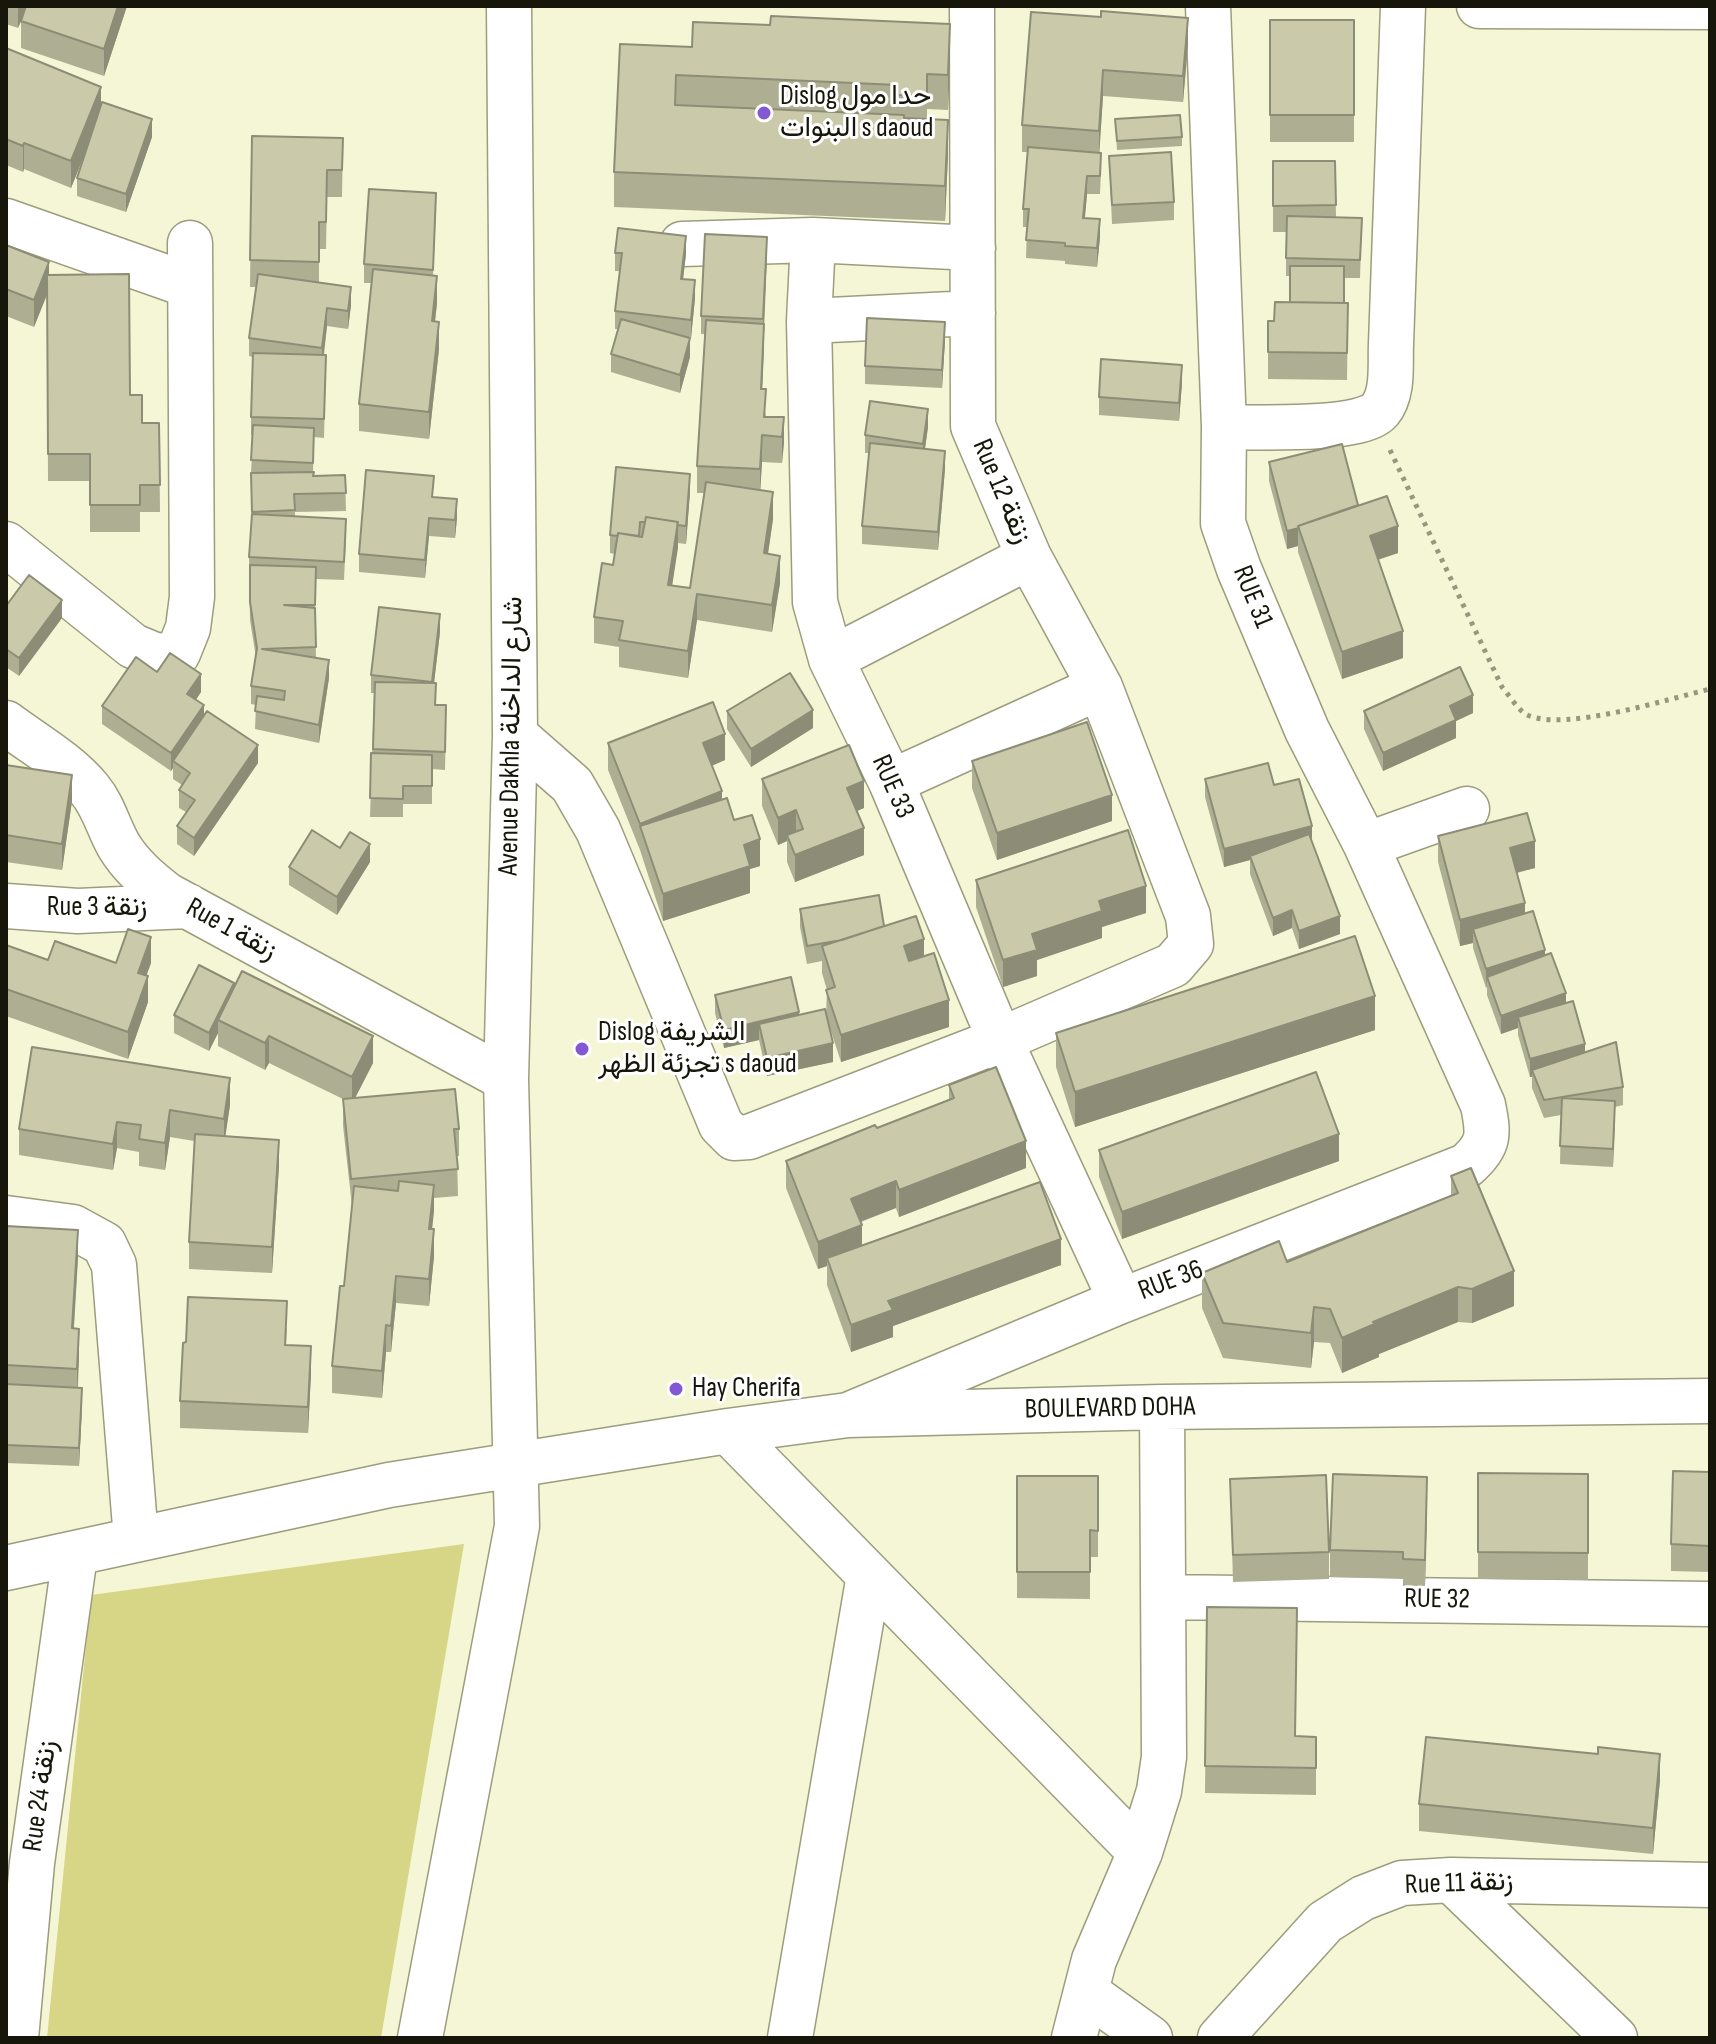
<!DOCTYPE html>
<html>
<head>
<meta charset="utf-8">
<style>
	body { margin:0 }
	#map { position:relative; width:1716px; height:2044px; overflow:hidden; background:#f5f6d5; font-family:"Sofia Sans Condensed",sans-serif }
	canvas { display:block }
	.frame { position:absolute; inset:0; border:8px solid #16160a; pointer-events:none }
</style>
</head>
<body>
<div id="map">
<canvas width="1716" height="2044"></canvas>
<div class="frame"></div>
</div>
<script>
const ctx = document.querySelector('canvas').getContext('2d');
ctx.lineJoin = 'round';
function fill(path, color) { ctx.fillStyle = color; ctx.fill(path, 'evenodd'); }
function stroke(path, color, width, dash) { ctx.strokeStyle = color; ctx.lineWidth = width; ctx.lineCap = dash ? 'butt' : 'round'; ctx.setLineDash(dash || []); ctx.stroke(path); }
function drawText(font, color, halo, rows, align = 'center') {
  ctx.font = font + ' "Sofia Sans Condensed",Vazirmatn,sans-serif'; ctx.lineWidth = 6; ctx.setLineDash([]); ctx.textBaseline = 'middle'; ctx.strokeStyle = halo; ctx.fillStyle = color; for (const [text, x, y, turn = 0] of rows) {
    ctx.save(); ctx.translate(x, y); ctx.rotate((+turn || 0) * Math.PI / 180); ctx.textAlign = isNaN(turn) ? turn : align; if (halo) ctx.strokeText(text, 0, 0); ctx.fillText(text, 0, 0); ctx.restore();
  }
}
fill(new Path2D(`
	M464,1544L381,2038H47L91,1595Z`), '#d7d687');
const minor = new Path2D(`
	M1479,6L1710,7
	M6,221L188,285
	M813,240L809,321L815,602L831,659L891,782L1000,1040L1121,1301
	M682,244L813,240L973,248
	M809,321L973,313
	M1224,427C1254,427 1363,432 1380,410C1394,393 1390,364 1391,344L1403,6
	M6,544L133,646L157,656L178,653L188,628L192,597L190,243
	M831,659L1029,557
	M6,723C34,744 68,763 90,790C104,807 108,827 119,846C131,866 149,881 167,895L506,1079
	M515,735L572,785L598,830L721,1125L734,1138L749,1137L1000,1040L1173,965L1191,944L1188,916L1100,687L1029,557L973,426L972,6
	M891,782L1100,687
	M1366,845L1467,809
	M6,906L78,911L188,906
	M6,1218L73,1227L104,1244L114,1265L136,1539
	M848,1415L1121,1301L1466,1166C1490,1145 1489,1135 1483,1105L1366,845L1307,730L1239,569L1223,523L1224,427L1208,6
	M728,1431L1140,1852
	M6,1568L389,1485L728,1431L848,1415L1162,1407L1710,1401
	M1164,1597L1710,1604
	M1451,1880L1615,2038
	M1086,1992L1150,2038
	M16,2038L32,1863L75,1555
	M420,2038L517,1526L506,1079L515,735L509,6
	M790,2038L869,1575
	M1074,2038L1094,1960L1140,1852L1159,1791L1164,1757L1162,1407
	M1220,2038L1325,1922L1363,1898L1402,1883L1451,1880L1710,1885`);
stroke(minor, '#9c9d7e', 47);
stroke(new Path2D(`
	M1390,450L1502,687C1509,695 1518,710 1527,715C1565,732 1668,699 1710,689`), '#96977f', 5, [4, 6]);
stroke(minor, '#fff', 44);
fill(new Path2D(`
	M6,6H127L104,76L21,48V22L18,28L6,24Z
	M1031,12L1188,45L1183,102L1103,96L1099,153L1101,171L1100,194H1087L1085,218L1100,237L1097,267L1065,264V261L1026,258L1027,227H1023V209L1028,152H1022V125Z
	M1270,20H1354V142H1270Z
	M620,44L950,59L948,110L927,109V119L948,155L945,221L614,207V172Z
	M6,48L152,137L126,212L77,196V178L87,148L71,188L24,169L23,172L6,165Z
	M1115,119L1182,137V146L1117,150Z
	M252,136L343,138L342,197H327L326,249H319V282L351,305L348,329L327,326L324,355H326L324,438L314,437L313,472V476L345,475L346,511L295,512V516L346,538L344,580L316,579L315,611L316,658L329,678L319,743L255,729L256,705L251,704V686L256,658L250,620L249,557L252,516L251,473L253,435H251V417L253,357L249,356V338L256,287H250Z
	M1109,156L1174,202V220L1112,224Z
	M1273,161H1335L1336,217L1362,218L1360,278H1344V303H1348L1347,380L1268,379V321H1274L1290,302V276H1286V232H1273Z
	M436,211L433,276L437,303L435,321L439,349L429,439L359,431V404L372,283H364V264Z
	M6,245L49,275L130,395L142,423H159L160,512H140V532H90V481H48L47,295L34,327L6,316Z
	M615,253L686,254L683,279L695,298L691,338H690V357L680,393L611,372V354L618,329H615V311L620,271H615Z
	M767,255L762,389L766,417H784L782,463L762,462L760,490L773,519L768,554L780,583L772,632L697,620L688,678L619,667V647L594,643V617L613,565L615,554L610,553V535L690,492L686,544L678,543L672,585L690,588L704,493H697V466L705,334H701V316Z
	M945,340L942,388L865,384V366Z
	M1182,383L1179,421L1099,415V397Z
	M928,427L925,449L945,469L938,550L862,544V526L869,453H865V435Z
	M1269,462L1358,505L1398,553L1378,560L1403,658L1342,679L1298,552V546L1287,549L1269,481Z
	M433,497L457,518L455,538L429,536L425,578L359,572V554Z
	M6,606L62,618L19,676L6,667Z
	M440,632L434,683L436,705L446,724L445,770L432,769V804H403V817H370L374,693H371V675Z
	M157,672L201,692L196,700L204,717L258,763L194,856L177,844V826L186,812L179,808V790L182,785L173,779V768L171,771L102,724V706Z
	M727,711L813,728L751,767L727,729Z
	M1364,711L1473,713L1456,721V738L1383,771L1364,729Z
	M608,743L725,760L712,766L722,799L760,866L750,869V893L663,921L640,850L608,770Z
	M972,761L1112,821L997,860L972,788Z
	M6,765L72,801L62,870L6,862Z
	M762,779L864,808L857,811L864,855L795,882L787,862V841L778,845L762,806Z
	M1205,779L1274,785L1312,841L1340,934L1299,949L1292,928L1273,936L1250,874V860L1224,867L1205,797Z
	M1438,836L1535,868L1517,873L1525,913L1545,955L1585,1053L1623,1087V1105L1615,1107L1613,1167L1560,1164L1561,1115L1544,1118L1532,1088V1077H1530L1518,1035V1028L1501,1034L1487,995V987L1486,988L1473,948V943L1460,946L1438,862Z
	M340,848L370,862L337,915L289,885V867Z
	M976,880L1146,913L1102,927V938L1037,960V976L1003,987L976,907Z
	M800,909L884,926L924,956L949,1027L841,1062L828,1022L833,1062L767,1076L759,1040L724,1048L715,1013V995L799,1015H826L827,990L822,973V961L807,964L800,927Z
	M6,945L48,960L116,963H151L146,975L148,1002L128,1059L6,1016Z
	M234,988L373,1063L355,1098L459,1129V1156H457L458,1196L434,1198L432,1229L434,1256L429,1306L396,1303L391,1352H386L382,1398L332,1393V1366L344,1286L352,1206L343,1126V1099L269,1063L265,1070L218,1046V1033L209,1051L174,1033V1015Z
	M1375,1030L1075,1127L1056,1067V1033Z
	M32,1047L230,1105L225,1136L279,1166L272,1273L189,1269V1242L194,1141L170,1137L165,1170L139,1166V1152L117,1148L113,1170L19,1155V1129Z
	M949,1085L1026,1168L899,1217L896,1208L861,1222L862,1245L1061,1265L893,1326V1337L851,1352L827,1285V1266L818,1269L786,1188V1161L877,1128L949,1100Z
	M1099,1150L1339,1161L1122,1239L1099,1177Z
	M1451,1176L1514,1306L1472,1323L1458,1322L1379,1354V1357L1342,1373L1330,1343L1314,1342L1311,1368L1223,1358L1202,1308V1273L1287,1262L1451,1196Z
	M6,1226L78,1257L74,1328L79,1355L78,1388L82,1406L79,1466L6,1463Z
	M287,1328L286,1345L311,1373L308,1433L180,1428V1401Z
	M1710,1472V1572L1671,1571V1544Z
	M1478,1473L1588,1474V1580L1478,1579Z
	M1017,1476H1098V1557H1090V1599L1017,1598Z
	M1230,1479L1329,1552V1579L1233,1582Z
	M1427,1504L1425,1586H1403V1579L1330,1577V1550Z
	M1207,1607L1295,1736L1316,1737V1795L1205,1793Z
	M1598,1754L1660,1780L1653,1854L1419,1831V1804Z`), '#aeae92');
fill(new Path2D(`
	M18,6H26L18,28Z
	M118,6H127L104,76V49Z
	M1188,18V45L1183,102V76Z
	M950,24V59L948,110V75Z
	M1103,70V96L1099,158V131Z
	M101,87V114L71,188V161Z
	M152,119V137L126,212V194Z
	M948,120V155L945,221V186Z
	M24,143V169L23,172V146Z
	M1087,176V194L1083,236V218Z
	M1100,219V237L1097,267V248Z
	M686,236V254L681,297V279Z
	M767,237V255L763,337V319Z
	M49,262V289L34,327V300Z
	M437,276V303L432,348V321Z
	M695,280V298L691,338V320Z
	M351,287V305L348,329V311Z
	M327,308V326L322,366V348Z
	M439,322V349L429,439V412Z
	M945,322V340L942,388V370Z
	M764,324V350L761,416V389Z
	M690,338V357L680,393V375Z
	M1182,365V383L1179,421V403Z
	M928,409V427L923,462V444Z
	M784,417V444L782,463V437Z
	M762,435V462L760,496V469Z
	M945,451V469L938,550V532Z
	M690,474V492L686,544V526Z
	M773,492V519L764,580V553Z
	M457,499V518L455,538V520Z
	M429,518V536L425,578V560Z
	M678,522V548L668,612V585Z
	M1398,526V553L1370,562V536Z
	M1298,528V546L1287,549V531Z
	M780,556V583L772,632V605Z
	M697,594V620L688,678V651Z
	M62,600V618L19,676V658Z
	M440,614V632L432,700V682Z
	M1403,631V658L1342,679V652Z
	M329,660V678L319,743V725Z
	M201,674V692L187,712V694Z
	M1473,695V713L1456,721V738L1383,771V753L1450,706Z
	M204,705V724L173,761V768L171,771V753Z
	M813,710V728L751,767V749Z
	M725,734V760L703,769V743Z
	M258,745V763L194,856V838Z
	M72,775V801L62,870V844Z
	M864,781V808L847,815V788Z
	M722,791V818L640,826V850V824Z
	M1112,795V821L997,860V833Z
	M796,810V837L787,835V841L778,845V818Z
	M1312,826V844L1250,856V860L1224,867V849Z
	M864,828V855L795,882V855Z
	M760,839V866L750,869V893L663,921V894L744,845Z
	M1535,841V868L1510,874V848Z
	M370,844V862L337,915V897Z
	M1146,886V913L1102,927V938L1037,960V976L1003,987V960L1032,934L1099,901Z
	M1525,903V929H1473V943L1460,946V920Z
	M1292,910V928L1273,936V918Z
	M1340,916V934L1299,949V931Z
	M151,937V963L138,999V973Z
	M924,939V966L904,973V946Z
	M1545,950V968L1487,977L1486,988V969Z
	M148,976V1002L128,1059V1032Z
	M234,983V1001L218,1020V1033L209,1051V1033Z
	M1566,993V1011L1518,1017V1028L1501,1034V1016Z
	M1375,996V1030L1075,1127V1092Z
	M949,1000V1027L841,1062V1035Z
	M799,1012V1030L759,1024V1040L724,1048V1030Z
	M269,1036V1063L265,1070V1043Z
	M373,1036V1063L352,1104V1077Z
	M833,1043V1062L767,1076V1058Z
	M1585,1044V1062L1532,1070V1077H1530V1059Z
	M230,1078V1105L224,1146V1119Z
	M1615,1101V1119L1613,1167V1149Z
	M170,1110V1137L165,1170V1143Z
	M117,1122V1148L113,1170V1144Z
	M1339,1134V1161L1122,1239V1212Z
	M279,1140V1166L272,1273V1247Z
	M1026,1141V1168L899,1217V1190Z
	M896,1181V1208L851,1225V1199Z
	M434,1185V1212L429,1256V1229Z
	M862,1225V1252L827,1258V1266L818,1269V1242Z
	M434,1229V1256L429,1306V1279Z
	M78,1230V1257L72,1355V1328Z
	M1061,1239V1265L893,1326V1337L851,1352V1325L888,1301Z
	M1514,1271V1306L1472,1323V1289Z
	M396,1276V1303L391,1352V1326Z
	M1458,1287V1322L1379,1354V1357L1342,1373V1338L1373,1322Z
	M1314,1307V1342L1311,1368V1333Z
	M386,1325V1352L382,1398V1371Z
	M79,1329V1355L77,1396V1369Z
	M311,1346V1373L308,1433V1407Z
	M82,1388V1406L79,1466V1448Z
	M1427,1477V1504L1425,1586V1560Z
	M1660,1754V1780L1653,1854V1828Z`), '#8d8d77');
const building = new Path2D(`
	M26,6H118L104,49L21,21Z
	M1101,11L1188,18L1183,76L1103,70L1099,131L1022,125L1031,12L1101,17Z
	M771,16L950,24L948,75L927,74V96L898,95V85L676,75L675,105L904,115V118L948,120L945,186L614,172L620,44L692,47L693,22L770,25Z
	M1270,20H1354V115H1270Z
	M6,48L101,87L71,161L24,143L23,146L6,139Z
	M102,102L152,119L126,194L77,178Z
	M1180,115L1182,137L1117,141L1115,119Z
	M252,136L343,138L342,170H327L326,222H319V262L250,260Z
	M1028,147L1101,153L1100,176H1087L1083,218L1100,219L1097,248L1065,246V243L1026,240L1029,209H1023Z
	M1171,152L1174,202L1112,205L1109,156Z
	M1273,161H1335L1336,205L1273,206Z
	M369,189L436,193L433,270L364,264Z
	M1287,216L1362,218L1360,260L1286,258Z
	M618,228L686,236L681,279L695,280L691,320L615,311L622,253H615Z
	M705,234L767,237L763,319L701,316Z
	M6,245L49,262L34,300L6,289Z
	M1290,266H1344V303L1290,302Z
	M373,269L437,276L432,321L439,322L429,412L359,404Z
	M129,274L130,395H142V423H159L160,485H140V505H90V454H48L47,275Z
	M258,274L351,287L348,311L327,308L322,348L249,338Z
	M1275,302L1348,303L1347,353L1268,352V321H1274Z
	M867,318L945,322L942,370L865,366Z
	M621,319L690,338L680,375L611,354Z
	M706,320L764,324L761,389H766L764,417H784L782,437L762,435L760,469L697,466Z
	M253,353L326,355L324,419L251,417Z
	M1101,359L1182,365L1179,403L1099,397Z
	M870,401L928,409L923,444L865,435Z
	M253,425L314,428L313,463L251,460Z
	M870,443L945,451L938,532L862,526Z
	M1342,444L1358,505L1298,526L1299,528L1287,531L1269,462Z
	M616,467L690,474L686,526L677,525L678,522L646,517L645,522H640L639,536L618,533V536L610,535Z
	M366,470L434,476L432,497L457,499L455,520L429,518L425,560L359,554Z
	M314,472L313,476L345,475L346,493L294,494L295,510L252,512L251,473Z
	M706,482L773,492L764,553L780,556L772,605L697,594L688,651L619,640L623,621L594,617L602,563L613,565L618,533L642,537L646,517L678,522L668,585L690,588Z
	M1387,496L1398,526L1370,536L1403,631L1342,652L1298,526Z
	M252,514L346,519L344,562L249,557Z
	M250,565L316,567L315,605H284L315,608L316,647L262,649L329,660L319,725L255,711L257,696L284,700L285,691L251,686L257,648L250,602Z
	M29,575L62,600L19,658L6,649V606Z
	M379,607L440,614L432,682L371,675Z
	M170,653L201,674L187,694L204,705L171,753L102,706L136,657L157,672Z
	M1460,667L1473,695L1450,706L1456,720L1383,753L1364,711Z
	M790,673L813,710L751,749L727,711Z
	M375,682L436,683L435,705H446L445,752L373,749Z
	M713,702L725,734L703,743L722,791L640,824L608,743Z
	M207,711L258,745L194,838L177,826L195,800L179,790L190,773L173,761Z
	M1087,722L1112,795L997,833L972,761Z
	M849,745L864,781L847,788L864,828L795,855L787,835L803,829L796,810L778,818L762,779Z
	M371,753L432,755V786H403V799L370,798Z
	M1268,763L1274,785L1299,779L1312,826L1224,849L1205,779Z
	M6,765L72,775L62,844L6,835Z
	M727,798L734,820L752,815L760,839L744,845L750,866L663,894L640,826Z
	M1527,813L1535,841L1510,848L1525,903L1460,920L1438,836Z
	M312,830L340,848L350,832L370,844L337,897L289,867Z
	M1128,830L1146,886L1099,901L1102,911L1032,934L1037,950L1003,960L976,880Z
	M1309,834L1340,916L1299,931L1292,910L1273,918L1250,856Z
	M879,895L884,926L842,940L807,946L800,909Z
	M1533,911L1545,950L1486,969L1473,929Z
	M916,916L924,939L904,946L909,961L934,953L949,1000L841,1035L826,990L835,987L822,946Z
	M128,929L151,937L138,973L148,976L128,1032L6,989V945L48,960L55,941L116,963Z
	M1355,936L1375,996L1075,1092L1056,1033Z
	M1551,953L1566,993L1501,1016L1487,977Z
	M199,965L234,983L209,1033L174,1015Z
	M242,971L373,1036L352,1077L269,1036L265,1043L218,1020Z
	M791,977L799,1012L724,1030L715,995Z
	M1573,1001L1585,1044L1530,1059L1518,1017Z
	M825,1009L833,1043L767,1058L759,1024Z
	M1616,1042L1623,1087L1544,1100L1532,1070Z
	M32,1047L230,1078L224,1119L170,1110L165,1143L139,1139L141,1125L117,1122L113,1144L19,1129Z
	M996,1067L1026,1141L899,1190L896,1181L851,1199L862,1225L818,1242L786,1161L875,1125L877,1128L954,1098L949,1085Z
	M1316,1072L1339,1134L1122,1212L1099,1150Z
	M455,1089L459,1129H454L458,1169L351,1179L343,1099Z
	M1562,1098L1615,1101L1613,1149L1560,1146Z
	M195,1134L279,1140L272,1247L189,1242Z
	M1471,1168L1514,1271L1472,1289L1458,1287L1373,1322H1379L1342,1338L1330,1309L1314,1307L1311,1333L1223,1323L1202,1273L1279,1241L1287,1262L1458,1193L1451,1176Z
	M399,1181L434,1185L429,1229H434L429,1279L396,1276L391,1326L386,1325L382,1371L332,1366L340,1286H344L354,1186L398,1191Z
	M1040,1182L1061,1239L888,1301L893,1310L851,1325L827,1258Z
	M6,1226L78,1230L72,1328L79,1329L77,1369L6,1365Z
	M188,1297L287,1301L285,1345L311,1346L308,1407L180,1401L183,1343L186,1342Z
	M6,1384L82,1388L79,1448L6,1445Z
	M1673,1471L1710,1472V1546L1671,1544Z
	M1478,1473L1588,1474V1553L1478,1552Z
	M1333,1474L1427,1477L1425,1560L1403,1559V1552L1330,1550Z
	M1326,1475L1329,1552L1233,1555L1230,1479Z
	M1017,1476H1098V1531L1090,1530V1572H1017Z
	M1207,1607L1297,1608L1295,1736L1316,1737V1768L1205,1766Z
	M1426,1737L1598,1754V1747L1660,1754L1653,1828L1419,1804Z`);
fill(building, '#cacaaa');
stroke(building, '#8d8d77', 2);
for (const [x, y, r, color] of [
	[764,113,8,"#8359d3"],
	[582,1049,8,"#8359d3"],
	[676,1389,8,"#8359d3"]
]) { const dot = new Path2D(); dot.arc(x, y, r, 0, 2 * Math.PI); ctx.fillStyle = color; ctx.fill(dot); stroke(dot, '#fff', 3); }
drawText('28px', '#16160a', '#fff', [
	["Dislog حدا مول",780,97],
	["البنوات s daoud",780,129],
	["Dislog الشريفة",598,1033],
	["تجزئة الظهر s daoud",598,1065],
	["Hay Cherifa",692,1389]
], 'left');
drawText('28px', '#16160a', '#fff', [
	["Rue 12 زنقة",1001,492,67],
	["RUE 31",1252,597,68],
	["Avenue Dakhla شارع الداخلة",512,736,-89],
	["RUE 33",892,787,66],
	["Rue 3 زنقة",97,908],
	["Rue 1 زنقة",231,930,29],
	["RUE 36",1171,1281,-21],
	["BOULEVARD DOHA",1110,1409,-1],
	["RUE 32",1437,1600,1],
	["Rue 24 زنقة",41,1796,-82],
	["Rue 11 زنقة",1459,1884,-2]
]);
</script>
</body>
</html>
